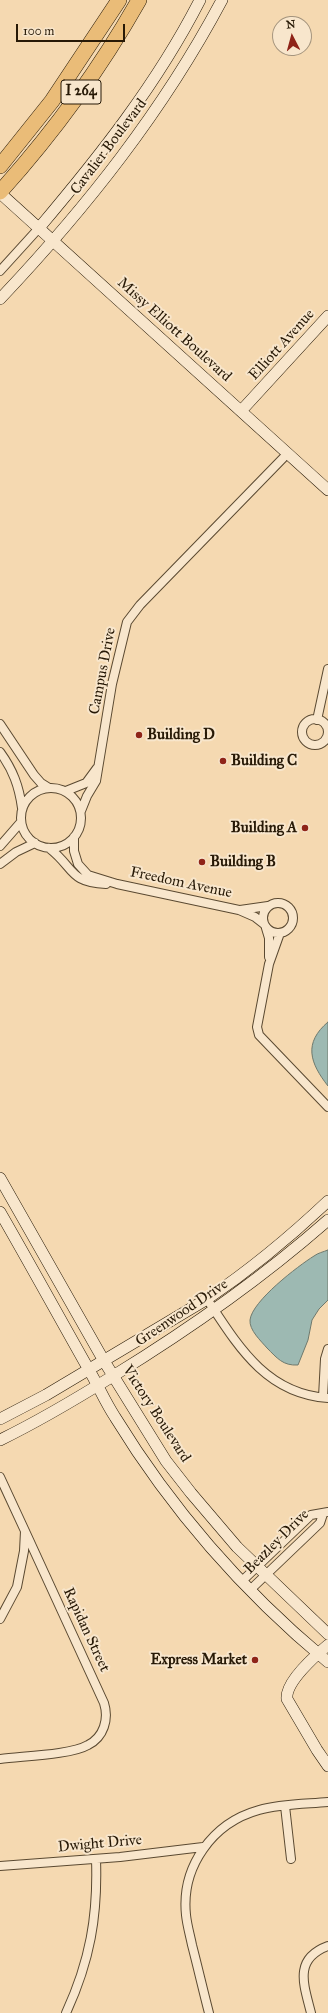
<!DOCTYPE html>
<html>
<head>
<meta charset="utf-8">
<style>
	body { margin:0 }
	#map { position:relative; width:328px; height:2013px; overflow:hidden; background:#f5d9b1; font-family:"IM FELL Great Primer",serif }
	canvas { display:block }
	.north { position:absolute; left:272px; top:16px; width:40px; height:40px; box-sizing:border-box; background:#f8e6cc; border:1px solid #a4947d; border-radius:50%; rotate:354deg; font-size:11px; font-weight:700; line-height:16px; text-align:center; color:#271906 }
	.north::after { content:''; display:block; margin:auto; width:14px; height:18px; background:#8f2418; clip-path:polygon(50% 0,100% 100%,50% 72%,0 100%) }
	.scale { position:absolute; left:16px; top:24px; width:109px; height:18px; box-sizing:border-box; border:2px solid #271906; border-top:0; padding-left:5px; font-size:12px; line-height:14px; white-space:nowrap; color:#271906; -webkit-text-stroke:3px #f8e6cc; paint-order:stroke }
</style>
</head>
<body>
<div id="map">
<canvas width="328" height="2013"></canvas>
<div class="north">N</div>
<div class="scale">100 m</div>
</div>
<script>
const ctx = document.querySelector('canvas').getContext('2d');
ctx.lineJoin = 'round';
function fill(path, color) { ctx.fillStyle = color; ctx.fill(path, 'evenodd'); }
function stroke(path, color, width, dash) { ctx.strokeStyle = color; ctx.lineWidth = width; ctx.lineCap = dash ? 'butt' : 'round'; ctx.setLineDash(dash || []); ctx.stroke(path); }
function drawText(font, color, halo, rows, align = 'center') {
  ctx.font = font + ' "IM FELL Great Primer",serif'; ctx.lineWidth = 4; ctx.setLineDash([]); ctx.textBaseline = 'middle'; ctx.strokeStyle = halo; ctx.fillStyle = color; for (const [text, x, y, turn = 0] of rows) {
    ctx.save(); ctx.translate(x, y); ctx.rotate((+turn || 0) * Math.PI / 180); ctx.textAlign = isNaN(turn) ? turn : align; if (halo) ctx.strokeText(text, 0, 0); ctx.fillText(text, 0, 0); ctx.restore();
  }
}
const water = new Path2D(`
	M328,1022V1086C310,1063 303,1043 328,1022Z
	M328,1250V1300L319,1309L312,1320L308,1340L298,1365C283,1366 277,1358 267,1348C261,1341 249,1330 250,1320C252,1301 298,1266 314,1256C318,1253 323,1252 328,1250Z`);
fill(water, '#9db9b2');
stroke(water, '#6e796d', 1);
const street = new Path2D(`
	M0,271L39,228
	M302 732a13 13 0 1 1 26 0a13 13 0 1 1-26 0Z
	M317,720L328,669
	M0,724L34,775L41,783L49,788
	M0,752C13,770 19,786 22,808
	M21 818a30 30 0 1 1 60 0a30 30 0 1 1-60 0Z
	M66,791L86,783L97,768
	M81,811L87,796L96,781L112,684L127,622L140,605L288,453
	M74,837V851L78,864L88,875L117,884L239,910L255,917L264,924
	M0,846L21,822
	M49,848C75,868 68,882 106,884
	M0,864L16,852L35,843
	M263 918a15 15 0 1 1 30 0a15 15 0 1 1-30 0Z
	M240,910L268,906
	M266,928L269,938V957
	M280,933L269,964L257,1027L259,1035L328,1107
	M207,1299C238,1346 266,1394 328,1398
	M323,1397L325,1359L328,1349
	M0,1477L25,1531L24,1551L17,1587L0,1619
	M242,1581L311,1515L328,1512
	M250,1590L320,1523L323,1514
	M0,1759C21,1756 71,1755 88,1745C104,1737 109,1719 104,1703L25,1531
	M285,1806L291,1859
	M0,1866L120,1857L203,1847
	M66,2013C90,1961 98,1916 96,1859
	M209,2013C203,1990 198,1968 192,1945C190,1935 187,1925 186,1915C181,1867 212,1823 259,1810C280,1804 305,1804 328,1802
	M311,2013C304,1985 293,1959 328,1946`);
const secondary = new Path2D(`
	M0,193L328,490
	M39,228C99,157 157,84 200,0
	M0,299C86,208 163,111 222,0
	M241,411L328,316
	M0,1178L104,1361L166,1461L191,1493L237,1547L328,1634
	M0,1212C30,1264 59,1317 89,1370C98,1385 105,1402 115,1417C172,1510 245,1593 328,1662
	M0,1419L46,1395L207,1299C250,1270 291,1236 328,1201
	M0,1440C39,1421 76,1399 113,1376C191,1328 260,1280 328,1220
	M328,1645C316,1655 285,1682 287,1699L317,1750L328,1766`);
const highway = new Path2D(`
	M0,166L52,101L119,0
	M0,192C53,133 100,69 139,0`);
stroke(street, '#5a4931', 10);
stroke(secondary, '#271906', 12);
stroke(highway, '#271906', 16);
stroke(street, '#f8e6cc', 8);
stroke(secondary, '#f8e6cc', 11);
stroke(highway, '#eabc78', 15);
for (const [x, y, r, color] of [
	[139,735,4,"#8f2418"],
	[223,761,4,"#8f2418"],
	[305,828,4,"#8f2418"],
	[202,862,4,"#8f2418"],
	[255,1660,4,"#8f2418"]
]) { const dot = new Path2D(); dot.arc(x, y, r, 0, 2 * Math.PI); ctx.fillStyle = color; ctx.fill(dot); stroke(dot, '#f8e6cc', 1.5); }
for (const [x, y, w] of [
	[81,92,40]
]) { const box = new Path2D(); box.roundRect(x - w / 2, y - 12, w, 24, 3); ctx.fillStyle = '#f8e6cc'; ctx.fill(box); stroke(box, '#271906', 1); }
drawText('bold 14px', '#271906', null, [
	["I 264",81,92]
]);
drawText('15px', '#271906', '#f8e6cc', [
	["Cavalier Boulevard",109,147,-53],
	["Missy Elliott Boulevard",174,330,42],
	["Elliott Avenue",282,345,-48],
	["Campus Drive",103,671,-79],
	["Freedom Avenue",181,883,12],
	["Greenwood Drive",182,1313,-34],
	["Victory Boulevard",156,1414,57],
	["Beazley Drive",277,1542,-45],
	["Rapidan Street",86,1630,65],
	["Dwight Drive",100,1844,-5]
]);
drawText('bold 15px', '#271906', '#f8e6cc', [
	["Building D",147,735],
	["Building C",231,761],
	["Building A",297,828,"right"],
	["Building B",210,862],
	["Express Market",247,1660,"right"]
], 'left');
</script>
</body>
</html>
